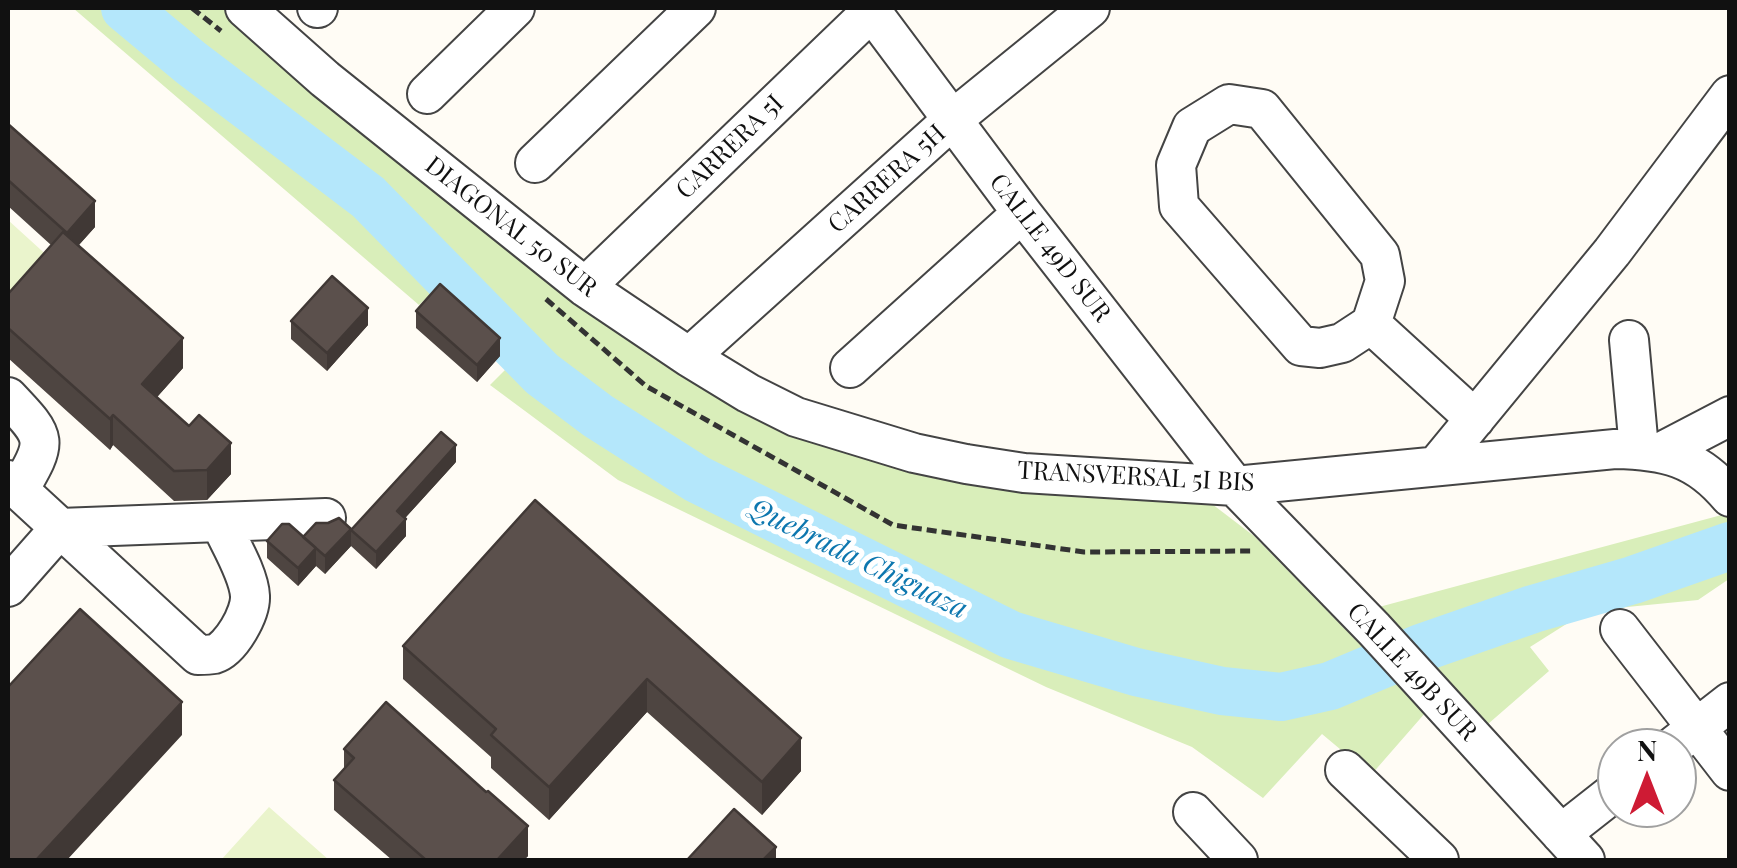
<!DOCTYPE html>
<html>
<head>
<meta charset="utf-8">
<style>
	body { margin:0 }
	#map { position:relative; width:1737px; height:868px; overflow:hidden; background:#fffcf5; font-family:"Playfair Display",serif }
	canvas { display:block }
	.frame { position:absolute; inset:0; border:10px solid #111; pointer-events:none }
	.north { position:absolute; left:1597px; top:728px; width:100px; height:100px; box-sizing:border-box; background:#fff; border:2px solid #a0a0a0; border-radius:50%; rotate:0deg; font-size:28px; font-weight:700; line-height:40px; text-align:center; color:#111 }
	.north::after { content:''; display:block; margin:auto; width:35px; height:45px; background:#ce1b34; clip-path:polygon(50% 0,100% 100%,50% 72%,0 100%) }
</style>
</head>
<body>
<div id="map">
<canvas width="1737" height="868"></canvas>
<div class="frame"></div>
<div class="north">N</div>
</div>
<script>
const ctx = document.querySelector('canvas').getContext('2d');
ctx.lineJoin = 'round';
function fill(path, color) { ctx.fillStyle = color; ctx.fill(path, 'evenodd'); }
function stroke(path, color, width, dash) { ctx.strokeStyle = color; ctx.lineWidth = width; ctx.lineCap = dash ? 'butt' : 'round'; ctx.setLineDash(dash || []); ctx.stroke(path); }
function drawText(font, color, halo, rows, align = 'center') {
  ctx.font = font + ' "Playfair Display",serif'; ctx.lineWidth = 10; ctx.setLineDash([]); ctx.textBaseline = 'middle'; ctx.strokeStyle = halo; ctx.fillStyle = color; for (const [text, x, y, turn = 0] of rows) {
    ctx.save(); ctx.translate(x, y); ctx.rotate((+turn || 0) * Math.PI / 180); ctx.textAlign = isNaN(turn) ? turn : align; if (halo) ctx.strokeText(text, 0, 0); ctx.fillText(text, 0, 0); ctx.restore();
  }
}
fill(new Path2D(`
	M73,8H227L771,418L1181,494L1212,504L1254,536L1426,712L1371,775L1322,734L1263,798L1192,747L1046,687L618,480L490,385L512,363L439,286L419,305Z
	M1729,513V579L1698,600L1587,611L1530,647L1549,671L1488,724L1379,607Z`), '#d9eeba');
fill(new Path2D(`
	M8,220L52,260L8,309Z
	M269,807L329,860H221Z`), '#eaf4cc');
stroke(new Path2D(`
	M125,8L191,63L368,197L542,374L598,416L697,479L1011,635L1136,672L1222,691L1281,697L1330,686L1421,648L1533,609L1633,580L1730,546`), '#b4e7fb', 48);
const minor = new Path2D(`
	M245,8L325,79L585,287L689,357L748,393L796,417L914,453L966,464L1024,473L1235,486L1615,449C1665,450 1697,457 1730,497
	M317,8H318
	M869,8L1022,213L1235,486L1374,629L1585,860
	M427,94L515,8
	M1229,104L1262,109L1380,255L1385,281L1371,324L1342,343L1320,348L1301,346L1179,206L1176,165L1192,127Z
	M535,163L696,8
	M585,287L875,8
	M1371,324L1475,419
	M1629,340L1639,449
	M689,357L952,120L1090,8
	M850,368L1022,213
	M8,397C48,439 48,440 19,490
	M1661,452L1730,416
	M1436,466L1612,252L1730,95
	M8,480L198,655C204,655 209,655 214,654C231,649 251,613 250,596C249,574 229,542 220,522
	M8,587L60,528L326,518
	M1620,629L1730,771
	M1671,748L1730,702
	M1345,770L1439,860
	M1193,812L1238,860
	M1561,834L1617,790`);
stroke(minor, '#444', 42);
stroke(new Path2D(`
	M192,8L221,31
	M546,299L646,386L893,525L1084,552L1254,551`), '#333', 5, [10, 5]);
stroke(minor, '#fff', 38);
fill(new Path2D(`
	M8,124L95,227L79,245L183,368L157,397L231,474L207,500L174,501L113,445L110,450L8,358V294L51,245L8,206Z
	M416,311L500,356L477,382L416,328Z
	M291,321L368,325L327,371L291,339Z
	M456,462L405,518L406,536L376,569L351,546L325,574L316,566L298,586L267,558V541L303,537L351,529Z
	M535,500L801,771L762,815L647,712L549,820L491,768V757L403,679V646Z
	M344,749L528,856L524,860H392L334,810V780L344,770Z`), '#4e4541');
fill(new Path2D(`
	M95,201V227L67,258V233Z
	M368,308V325L327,371V353Z
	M183,338V368L142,414V384Z
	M500,338V356L477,382V365Z
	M113,415V445L110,450V419Z
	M231,443V474L207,500V470Z
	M456,445V462L397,527V511Z
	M406,519V536L376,569V552Z
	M351,529V546L325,574V556Z
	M316,548V566L298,586V568Z
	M647,679V712L549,820V787Z
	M182,702V735L67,860H36Z
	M801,738V771L762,815V782Z
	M528,826V856L524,860H497Z
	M776,847V860H763Z`), '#403835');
const building = new Path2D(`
	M8,124L95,201L67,233L8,180Z
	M63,232L183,338L142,384L189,426L199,415L231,443L207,470L174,471L113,415L110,419L8,328V294Z
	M332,276L368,308L327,353L291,321Z
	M440,284L500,338L477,365L416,311Z
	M441,432L456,445L397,511L406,519L376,552L351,530Z
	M535,500L801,738L762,782L647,679L549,787L491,735L496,729L403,646Z
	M339,518L351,529L325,556L303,537L316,523H328Z
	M282,524H289L316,548L298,568L267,541Z
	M80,609L182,702L36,860H8V687Z
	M386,702L486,792L488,791L528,826L497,860H426L334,780L354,758L344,749Z
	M734,809L776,847L763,860H687Z`);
fill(building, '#5b504c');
stroke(building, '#403835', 2.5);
drawText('25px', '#111', '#fff', [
	["CARRERA 5I",730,147,-44],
	["CARRERA 5H",887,179,-42],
	["DIAGONAL 50 SUR",511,227,38],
	["CALLE 49D SUR",1050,248,52],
	["TRANSVERSAL 5I BIS",1136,477,3],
	["CALLE 49B SUR",1412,672,47]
]);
drawText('italic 28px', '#0d77af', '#fff', [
	["Quebrada Chiguaza",858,559,26]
]);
</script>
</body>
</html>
